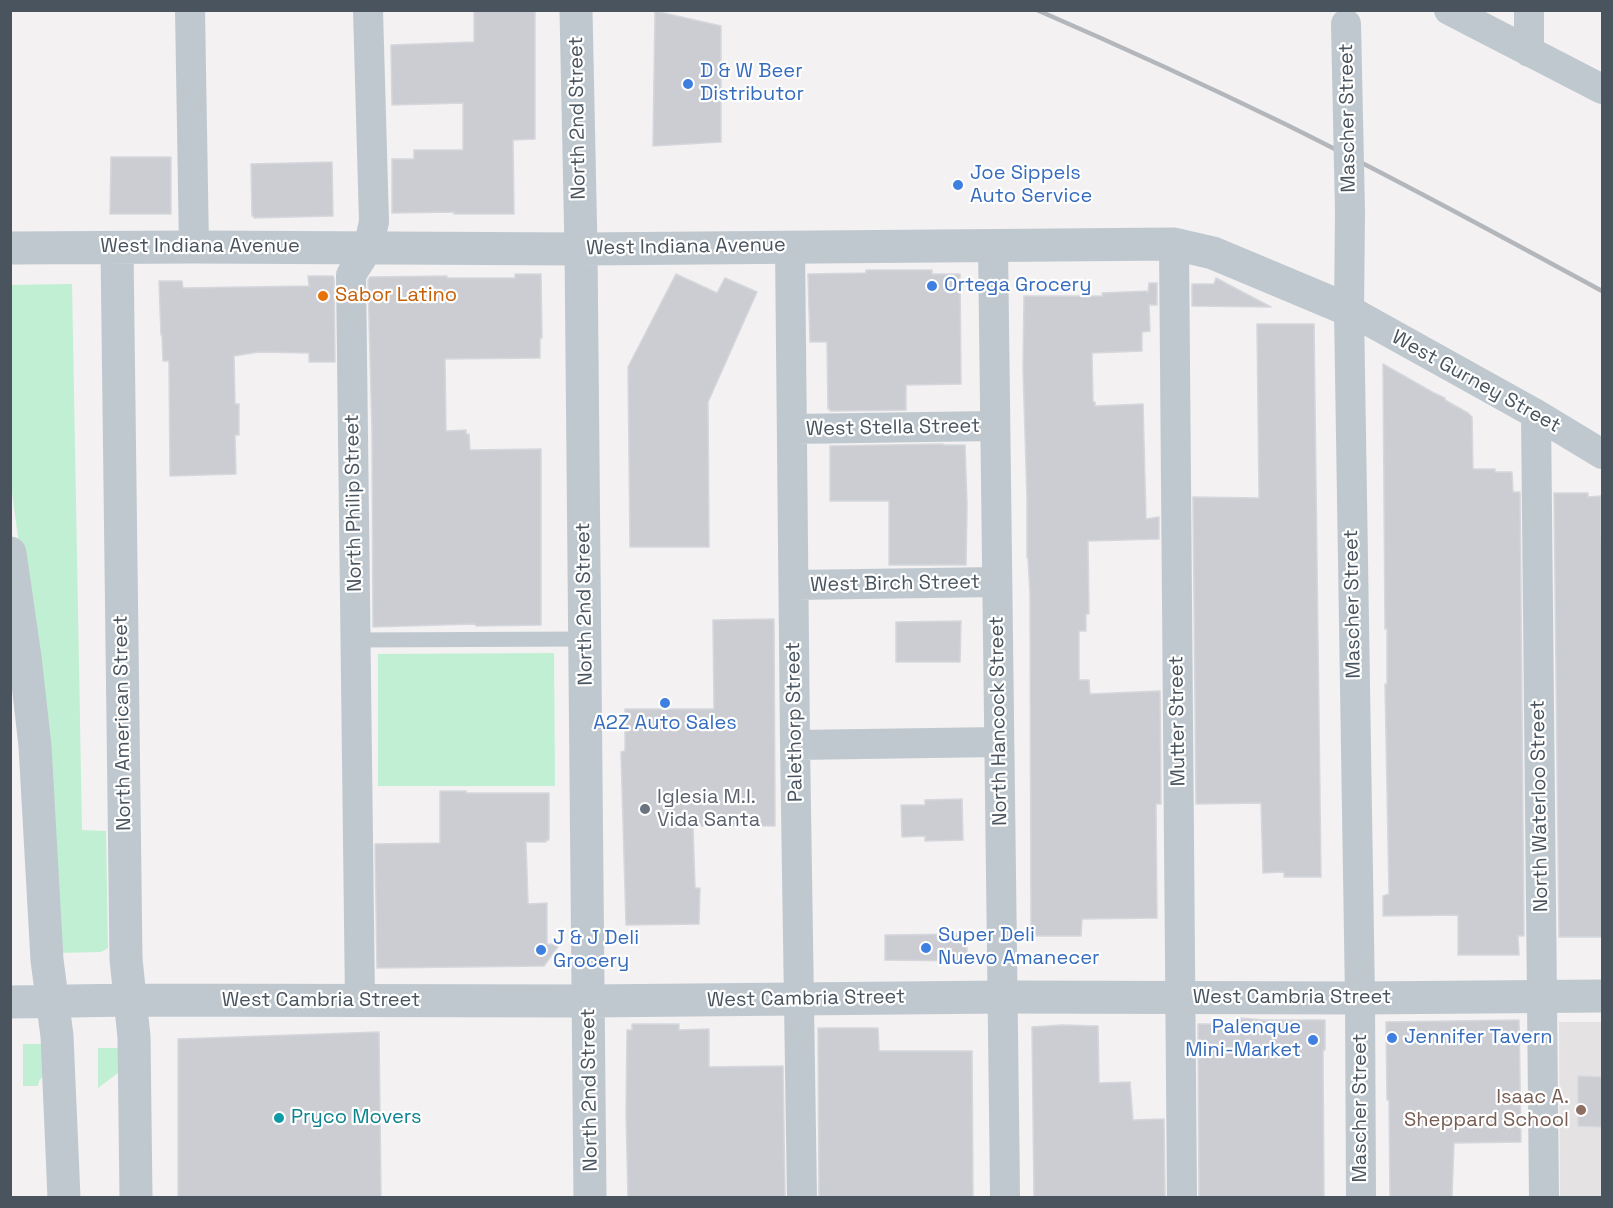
<!DOCTYPE html>
<html>
<head>
<meta charset="utf-8">
<style>
	body { margin:0 }
	#map { position:relative; width:1613px; height:1208px; overflow:hidden; background:#f3f1f1; font-family:"Space Grotesk",sans-serif }
	canvas { display:block }
	.frame { position:absolute; inset:0; border:12px solid #49545e; pointer-events:none }
</style>
</head>
<body>
<div id="map">
<canvas width="1613" height="1208"></canvas>
<div class="frame"></div>
</div>
<script>
const ctx = document.querySelector('canvas').getContext('2d');
ctx.lineJoin = 'round';
function fill(path, color) { ctx.fillStyle = color; ctx.fill(path, 'evenodd'); }
function stroke(path, color, width, dash) { ctx.strokeStyle = color; ctx.lineWidth = width; ctx.lineCap = dash ? 'butt' : 'round'; ctx.setLineDash(dash || []); ctx.stroke(path); }
function drawText(font, color, halo, rows, align = 'center') {
  ctx.font = font + ' "Space Grotesk",sans-serif'; ctx.lineWidth = 4.5; ctx.setLineDash([]); ctx.textBaseline = 'middle'; ctx.strokeStyle = halo; ctx.fillStyle = color; for (const [text, x, y, turn = 0] of rows) {
    ctx.save(); ctx.translate(x, y); ctx.rotate((+turn || 0) * Math.PI / 180); ctx.textAlign = isNaN(turn) ? turn : align; if (halo) ctx.strokeText(text, 0, 0); ctx.fillText(text, 0, 0); ctx.restore();
  }
}
fill(new Path2D(`
	M1559,1022H1602V1197H1560Z`), '#e4e2e3');
fill(new Path2D(`
	M72,284L82,830L106,831L108,948L101,952L59,953L32,642L11,485L10,285Z
	M554,653L555,786H378V654Z
	M23,1044H47L46,1073L39,1081L38,1086H23Z
	M98,1048H122V1070L98,1088Z`), '#c1efd3');
const building = new Path2D(`
	M474,10H535V139L513,140L514,214H454V212L392,213V159H414V150H463V103L392,105L391,45L474,42Z
	M655,11L721,26V142L653,146Z
	M111,157H171V214H110Z
	M332,162L333,216L254,218V216H252L251,164Z
	M866,270H932V274H960L961,384L906,385V410L830,411V409H828L827,342H810L808,274L866,273Z
	M515,274H541L542,338H540V358L445,359L446,431L466,430V434H469L470,450L541,449V625L476,626L475,624L373,627L372,431L368,280L370,277L447,276V278H515Z
	M676,274L717,293L725,278L757,292L708,402L709,547H630L628,367Z
	M308,276H333L334,278L335,362H309V353L259,352L234,356L235,404H239V435H235L236,474L170,476L169,361H163L162,335H161L159,281H182L183,288L309,286Z
	M1216,278L1271,307L1192,306V284H1214Z
	M1149,283H1157V305H1149L1150,331L1142,332V351L1092,353L1093,402H1095V406L1143,404L1146,519L1159,517V539L1088,541L1089,614H1086V631H1079V680H1089L1090,694L1160,691L1161,804H1156L1157,918L1082,919L1081,936H1031L1030,594L1028,558H1027V498L1023,369L1024,296H1103L1102,293L1148,291V293Z
	M1257,324H1314L1321,877H1284V872L1263,873L1261,803L1196,804L1193,497L1259,498Z
	M1383,364L1434,393L1445,398V400L1468,413L1472,417L1473,469H1495V472H1512L1513,492H1520L1524,936H1518L1519,955H1458V915L1383,916V896L1389,894L1385,684H1387V629H1385Z
	M943,444V445H965L967,505L966,565H889V501H830V446Z
	M1554,493H1588V497L1601,496V534L1602,549V937H1559Z
	M774,619L775,826H693L695,888H700L699,924L626,925L621,752L625,751V709H714L713,620Z
	M961,621L960,662H896V622Z
	M440,791H466V793H549V840H546V842H526L528,904L547,903V944L559,945L544,966L377,968L375,844L440,843Z
	M962,799L963,840L925,841V836L902,837L901,805H925V800Z
	M967,934V961L885,960V935Z
	M1240,1018L1263,1020H1325V1050H1323L1324,1197H1199L1198,1024H1240Z
	M1519,1020L1521,1142L1454,1143L1452,1197H1390L1389,1100H1387L1386,1022Z
	M632,1024H679V1030L709,1029V1067L783,1066L785,1197H628L626,1113L627,1030H632Z
	M1062,1025L1098,1026L1099,1083L1130,1082L1133,1120L1164,1119L1165,1197H1034L1032,1027Z
	M818,1028H878L879,1051H972L973,1197H819Z
	M379,1032L381,1197H178V1039Z
	M1578,1076L1602,1077V1127L1578,1126Z`);
fill(building, '#cbcdd3');
stroke(building, '#d5d7dc', 1.5);
stroke(new Path2D(`
	M355,640L585,639`), '#bfc8cf', 15);
stroke(new Path2D(`
	M190,10L194,247
	M1449,10L1602,89
	M1529,10V52
	M1350,212L1349,310L1360,998L1361,1198
	M1174,244L1182,1198
	M993,245C994,562 1002,880 1005,1198
	M790,246C793,412 793,578 795,743C797,895 800,1046 802,1198
	M1349,310L1536,414L1602,454
	M1536,414L1544,1198
	M793,429L993,426
	M794,585L997,582
	M795,745L999,742
	M360,1002L351,275L368,248L374,222L368,10`), '#bfc8cf', 30);
stroke(new Path2D(`
	M576,10L581,249L590,1198
	M10,248L194,247L581,249L1174,244L1213,253L1349,310
	M117,248L126,959L134,1037L136,1198
	M10,553L25,657L35,746L47,960L57,1036L64,1198
	M10,1002L130,1000L589,1001L1003,997L1360,998L1602,996`), '#bfc8cf', 33);
stroke(new Path2D(`
	M1037,10C1120,46 1203,84 1285,124C1392,177 1497,234 1602,291`), '#b3b6bb', 4.5);
stroke(new Path2D(`
	M1346,24L1350,212`), '#bfc8cf', 30);
for (const [x, y, r, color] of [
	[688,84,6,"#3f7fe0"],
	[958,185,6,"#3f7fe0"],
	[932,286,6,"#3f7fe0"],
	[323,296,6,"#e8710a"],
	[665,703,6,"#3f7fe0"],
	[645,809,6,"#6b7280"],
	[926,948,6,"#3f7fe0"],
	[541,950,6,"#3f7fe0"],
	[1392,1038,6,"#3f7fe0"],
	[1313,1040,6,"#3f7fe0"],
	[1581,1110,6,"#8d6e63"],
	[279,1118,6,"#0f9aa8"]
]) { const dot = new Path2D(); dot.arc(x, y, r, 0, 2 * Math.PI); ctx.fillStyle = color; ctx.fill(dot); stroke(dot, '#fff', 2); }
drawText('20px', '#366cbe', '#fff', [
	["D & W Beer",700,72],
	["Distributor",700,95],
	["Joe Sippels",970,174],
	["Auto Service",970,197],
	["Ortega Grocery",944,286],
	["A2Z Auto Sales",665,724,"center"],
	["Super Deli",938,936],
	["Nuevo Amanecer",938,959],
	["J & J Deli",553,939],
	["Grocery",553,962],
	["Palenque",1301,1028,"right"],
	["Mini-Market",1301,1051,"right"],
	["Jennifer Tavern",1404,1038]
], 'left');
drawText('20px', '#49545e', '#fff', [
	["North 2nd Street",578,118,-91],
	["Mascher Street",1348,118,-91],
	["West Indiana Avenue",200,247],
	["West Indiana Avenue",686,247,-1],
	["West Gurney Street",1476,382,29],
	["West Stella Street",893,428,-1],
	["North Philip Street",354,503,-91],
	["West Birch Street",895,584,-1],
	["North 2nd Street",585,604,-91],
	["Mascher Street",1353,604,-91],
	["North Hancock Street",999,721,-91],
	["Mutter Street",1178,721,-91],
	["Palethorp Street",795,722,-91],
	["North American Street",123,723,-91],
	["North Waterloo Street",1540,806,-91],
	["West Cambria Street",1292,998],
	["West Cambria Street",806,999,-1],
	["West Cambria Street",321,1001],
	["North 2nd Street",590,1090,-91],
	["Mascher Street",1361,1108,-90]
]);
drawText('20px', '#c56008', '#fff', [
	["Sabor Latino",335,296]
], 'left');
drawText('20px', '#5b616d', '#fff', [
	["Iglesia M.I.",657,798],
	["Vida Santa",657,821]
], 'left');
drawText('20px', '#785e54', '#fff', [
	["Isaac A.",1569,1098],
	["Sheppard School",1569,1121]
], 'right');
drawText('20px', '#0d838f', '#fff', [
	["Pryco Movers",291,1118]
], 'left');
</script>
</body>
</html>
